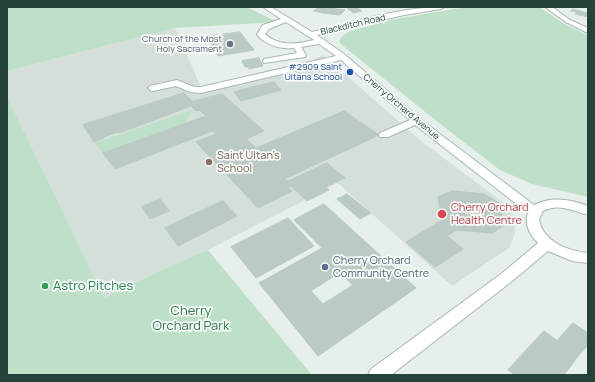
<!DOCTYPE html>
<html>
<head>
<meta charset="utf-8">
<style>
	body { margin:0 }
	#map { position:relative; width:595px; height:382px; overflow:hidden; background:#e6efeb; font-family:Manrope,sans-serif }
	canvas { display:block }
	.frame { position:absolute; inset:0; border:8px solid #24423a; pointer-events:none }
</style>
</head>
<body>
<div id="map">
<canvas width="595" height="382"></canvas>
<div class="frame"></div>
</div>
<script>
const ctx = document.querySelector('canvas').getContext('2d');
ctx.lineJoin = 'round';
function fill(path, color) { ctx.fillStyle = color; ctx.fill(path, 'evenodd'); }
function stroke(path, color, width, dash) { ctx.strokeStyle = color; ctx.lineWidth = width; ctx.lineCap = dash ? 'butt' : 'round'; ctx.setLineDash(dash || []); ctx.stroke(path); }
function drawText(font, color, halo, rows, align = 'center') {
  ctx.font = font + ' Manrope,sans-serif'; ctx.lineWidth = 3.5; ctx.setLineDash([]); ctx.textBaseline = 'middle'; ctx.strokeStyle = halo; ctx.fillStyle = color; for (const [text, x, y, turn = 0] of rows) {
    ctx.save(); ctx.translate(x, y); ctx.rotate((+turn || 0) * Math.PI / 180); ctx.textAlign = isNaN(turn) ? turn : align; if (halo) ctx.strokeText(text, 0, 0); ctx.fillText(text, 0, 0); ctx.restore();
  }
}
fill(new Path2D(`
	M175,28L201,87L314,60L323,55L421,141L509,207L514,221L515,233L509,248L452,286L338,183L208,250L179,262L104,299L7,96V71Z`), '#d4dfda');
fill(new Path2D(`
	M7,7H247L277,22L175,28L7,71Z
	M467,7H539L566,25L588,35V197L532,184L500,170L439,123L342,45L339,42L341,37L350,31L395,19Z
	M7,96L104,298L179,262L208,250L312,375H7Z
	M192,110L185,124L103,153L95,143Z`), '#bfe0c8');
const building = new Path2D(`
	M319,7H328L323,13L314,11Z
	M328,7L336,9L331,14L323,13Z
	M356,7L362,11L353,13L347,8Z
	M336,9L345,10L340,15L331,14Z
	M573,9L588,13V17L575,14L577,12L571,11Z
	M240,32L254,50L218,56L207,37Z
	M259,58L263,66L249,69L248,67H245L242,61Z
	M274,82L281,90L241,101L234,92Z
	M184,93L200,110L196,111L191,106L119,133L118,132L103,137L104,138L94,142L83,125Z
	M222,94L264,131L246,139L256,148L344,111L379,135L280,181L292,191L258,208L196,142L216,134L212,131L115,169L103,153L206,116L191,102Z
	M327,163L345,178L325,187L329,190L307,201L291,186L288,188L281,181L285,179L288,181Z
	M453,191L484,194L499,203L504,225L493,233L456,230L447,236L463,249L435,267L406,242L442,220L438,197ZM463,205L478,206L480,216L465,215Z
	M347,194L371,213L365,216L342,197Z
	M342,197L365,216L360,219L337,199Z
	M160,199L169,211L150,219L142,207Z
	M223,201L237,216L178,246L165,228Z
	M324,204L416,288L318,356L259,283L322,248L294,220ZM340,273L353,285L323,304L311,291Z
	M288,218L314,246L256,278L231,247Z
	M573,323L588,333V345L578,356L557,341Z
	M544,331L578,356L568,370L533,343Z
	M533,343L568,370L563,375H545L521,356Z
	M521,356L545,375H515L508,370Z`);
fill(building, '#bbcac4');
stroke(building, '#b8c9c2', 1);
const minor = new Path2D(`
	M263,7H271L312,32C355,22 400,7 444,7L441,9L404,15L317,35L344,54L424,122L534,205C552,196 570,199 588,206V215C572,211 559,203 543,211L539,219C542,241 568,251 588,253V263L572,261L548,251L511,282L391,375H368L371,369L501,274L538,243C530,235 524,224 528,213L415,125L388,137H380L379,135L380,133L410,120L341,60L201,93L190,92L176,86L153,91L150,90L148,88L150,86L177,80L194,87H201L336,56L319,44L301,47L306,55L305,57L264,63L263,61L264,59L297,53L294,48C280,49 268,46 258,36L257,34L263,25L281,19ZM286,22L314,40C297,44 279,47 265,34L269,29Z
	M545,7H552L570,20L588,28V33L566,22Z`);
stroke(minor, '#a8b8b2', 2);
fill(minor, '#fff');
for (const [x, y, r, color] of [
	[230,44,4,"#6b7280"],
	[350,72,4,"#1a4fb4"],
	[209,162,4,"#8d6e63"],
	[442,214,5,"#e0444e"],
	[325,267,4,"#5c6f8a"],
	[45,286,4,"#2e9e5b"]
]) { const dot = new Path2D(); dot.arc(x, y, r, 0, 2 * Math.PI); ctx.fillStyle = color; ctx.fill(dot); stroke(dot, '#f7fbf9', 1.5); }
drawText('9px', '#24423a', '#f7fbf9', [
	["Blackditch Road",353,25,-13],
	["Cherry Orchard Avenue",401,107,40]
]);
drawText('9px', '#5b616d', '#f7fbf9', [
	["Church of the Most",222,39],
	["Holy Sacrament",222,49]
], 'right');
drawText('9px', '#164399', '#f7fbf9', [
	["#2909 Saint",342,67],
	["Ultans School",342,77]
], 'right');
drawText('11px', '#785e54', '#f7fbf9', [
	["Saint Ultan’s",217,156],
	["School",217,169]
], 'left');
drawText('11px', '#be3a42', '#f7fbf9', [
	["Cherry Orchard",451,208],
	["Health Centre",451,221]
], 'left');
drawText('11px', '#4e5e75', '#f7fbf9', [
	["Cherry Orchard",333,261],
	["Community Centre",333,274]
], 'left');
drawText('13px', '#27864d', '#f7fbf9', [
	["Astro Pitches",53,286]
], 'left');
drawText('13px', '#2d7a4b', '#f7fbf9', [
	["Cherry",191,311],
	["Orchard Park",191,326]
]);
</script>
</body>
</html>
